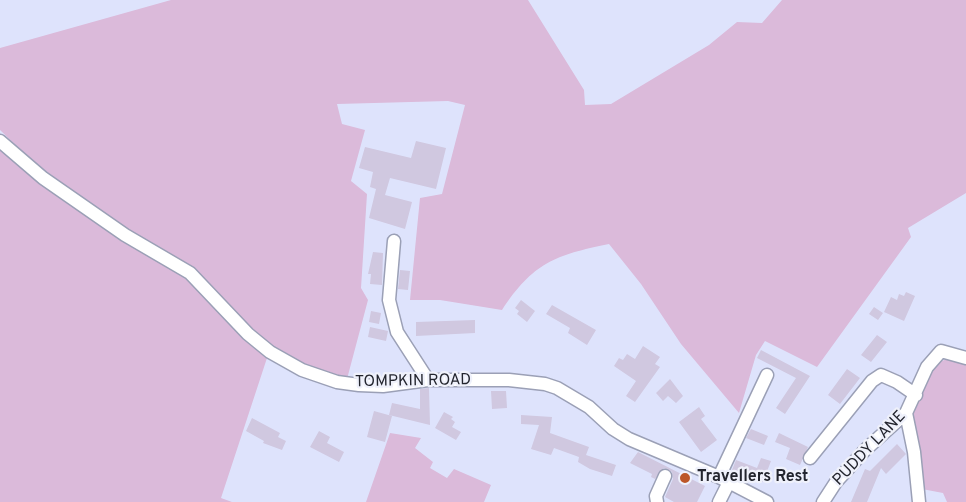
<!DOCTYPE html>
<html>
<head>
<meta charset="utf-8">
<style>
	body { margin:0 }
	canvas { display:block; background:#dee3fc }
</style>
</head>
<body>
<canvas width="966" height="502"></canvas>
<script>
const ctx = document.querySelector('canvas').getContext('2d');
ctx.lineJoin = 'round';
function fill(path, color) { ctx.fillStyle = color; ctx.fill(path, 'evenodd'); }
function stroke(path, color, width, dash) { ctx.strokeStyle = color; ctx.lineWidth = width; ctx.lineCap = dash ? 'butt' : 'round'; ctx.setLineDash(dash || []); ctx.stroke(path); }
function drawText(font, color, halo, rows, align = 'center') {
  ctx.font = font + ' Overpass,sans-serif'; ctx.lineWidth = 4.5; ctx.setLineDash([]); ctx.textBaseline = 'middle'; ctx.strokeStyle = halo; ctx.fillStyle = color; for (const [text, x, y, turn = 0] of rows) {
    ctx.save(); ctx.translate(x, y); ctx.rotate((+turn || 0) * Math.PI / 180); ctx.textAlign = isNaN(turn) ? turn : align; if (halo) ctx.strokeText(text, 0, 0); ctx.fillText(text, 0, 0); ctx.restore();
  }
}
fill(new Path2D(`
	M171,0H528L584,90L585,105L611,104L709,45L737,22L762,23L782,0H966V193L908,228L911,237L817,367L765,341L756,355L739,413L681,344L641,284L609,244C555,255 533,263 502,310L440,300H410L420,198L442,194L465,105L448,101L337,104L342,124L365,130L351,181L367,194L361,288L368,300L347,379C310,369 274,356 247,327C228,306 211,282 188,265C173,255 156,247 140,238C91,206 42,172 0,130V48Z
	M0,146L61,199L126,243C185,262 223,318 267,358L221,498L232,502H0Z
	M947,359L966,364V502H947L943,493L922,489C919,464 919,436 911,414C920,394 926,365 947,359Z
	M390,433L421,438L415,448L433,462L430,468L447,478L454,469L491,485L484,502H366Z`), '#dbbada');
fill(new Path2D(`
	M416,141L446,148L436,189L390,178L385,195L412,202L405,229L369,218L376,189L370,187L373,172L359,168L365,147L411,158Z
	M373,252L383,253L382,285L370,284L371,274H368Z
	M400,270L410,271L408,290L398,289Z
	M906,292L915,296L904,321L884,312L891,297L897,300L899,294L904,296Z
	M521,300L535,311L527,322L517,314L519,311L515,308Z
	M552,305L596,330L587,345L568,333L570,328L546,314Z
	M874,307L883,313L878,320L869,314Z
	M371,311L381,313L379,324L369,322Z
	M475,320V333L416,336V322Z
	M370,327L388,331L386,341L368,337Z
	M877,335L887,342L871,362L861,355Z
	M643,346L660,357L655,364L660,367L635,402L626,396L636,381L614,366L619,358L623,360L627,354L635,359Z
	M761,350L810,376L785,414L776,408L796,378L757,358Z
	M847,369L860,378L840,404L828,395Z
	M670,379L683,396L676,403L668,396L663,401L656,393Z
	M429,388L430,425L389,415L392,403L420,409V389Z
	M491,391H506L507,408L492,409Z
	M699,407L705,416L701,419L717,440L701,452L679,422Z
	M374,411L392,416L385,442L367,437Z
	M444,412L453,417L451,419L455,422L452,427L461,432L456,440L435,428Z
	M521,415L552,417L550,433L589,447L586,455L616,465L612,476L590,469L578,462L579,457L554,448L551,455L531,449L539,425L521,424Z
	M252,418L280,433L278,437L286,441L282,450L263,443L264,441L246,431Z
	M751,429L768,436L764,445L746,438Z
	M319,431L330,437L327,443L344,452L339,462L310,447Z
	M779,433L808,447L800,465L786,459L790,448L775,442Z
	M897,444L906,454L886,474L881,468L867,502H851L865,469L870,471Z
	M638,452L705,486L697,502H674L665,497L673,479L672,472L664,468L655,479L651,477L652,474L630,463Z
	M761,458L771,461L763,482L732,470L736,460L757,468Z`), '#d0c8e0');
const minor = new Path2D(`
	M0,141L43,178L125,235L190,273L248,334L270,352L302,370L337,382L359,385L383,386L428,380H509L545,384L557,388L589,407L613,429L629,439L719,477L767,502
	M394,241L389,300L397,332L428,380
	M906,413L914,452L919,502
	M810,458L872,381L881,375L897,382L916,395
	M719,477L767,375
	M657,502L656,496L665,476
	M719,502L729,482
	M823,502L836,482L865,450L906,413L927,367L941,351L966,358`);
stroke(minor, '#9ba0b6', 15);
stroke(minor, '#fff', 12);
for (const [x, y, r, color] of [
	[685,478,6,"#bc5628"]
]) { const dot = new Path2D(); dot.arc(x, y, r, 0, 2 * Math.PI); ctx.fillStyle = color; ctx.fill(dot); stroke(dot, '#eff1fb', 2); }
drawText('16px', '#23252e', '#eff1fb', [
	["TOMPKIN ROAD",413,382,-1],
	["PUDDY LANE",870,449,-46]
]);
drawText('bold 16px', '#23252e', '#eff1fb', [
	["Travellers Rest",697,478]
], 'left');
</script>
</body>
</html>
